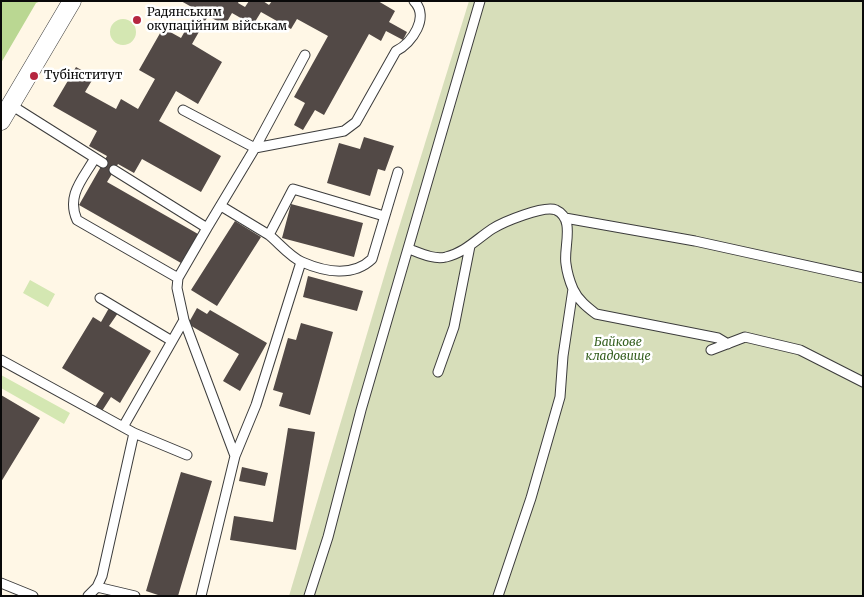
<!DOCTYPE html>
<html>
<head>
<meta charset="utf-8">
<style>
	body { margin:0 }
	#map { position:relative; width:864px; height:597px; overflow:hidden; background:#fff7e6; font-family:Merriweather,serif }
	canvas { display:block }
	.frame { position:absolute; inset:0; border:2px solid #090909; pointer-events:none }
</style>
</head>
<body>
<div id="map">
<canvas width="864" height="597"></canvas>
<div class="frame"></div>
</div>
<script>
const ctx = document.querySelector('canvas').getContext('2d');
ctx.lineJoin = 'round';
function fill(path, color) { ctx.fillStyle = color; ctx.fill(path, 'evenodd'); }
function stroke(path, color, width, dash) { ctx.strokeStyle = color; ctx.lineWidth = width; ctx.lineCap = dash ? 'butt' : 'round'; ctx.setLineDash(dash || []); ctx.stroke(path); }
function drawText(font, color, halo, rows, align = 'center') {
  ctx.font = font + ' Merriweather,serif'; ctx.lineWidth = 5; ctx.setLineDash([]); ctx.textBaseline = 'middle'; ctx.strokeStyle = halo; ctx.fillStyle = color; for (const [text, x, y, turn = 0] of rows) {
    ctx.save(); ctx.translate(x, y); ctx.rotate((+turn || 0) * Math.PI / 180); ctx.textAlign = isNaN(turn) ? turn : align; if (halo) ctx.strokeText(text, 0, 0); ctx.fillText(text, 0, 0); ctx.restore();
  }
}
fill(new Path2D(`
	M110 32a13 13 0 1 1 26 0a13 13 0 1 1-26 0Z
	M30,280L55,294L48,307L23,293Z
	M1,375L70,413L64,424L1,388Z`), '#d4e7b2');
fill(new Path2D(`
	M1,1H41L36,3L1,63Z`), '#bad792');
fill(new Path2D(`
	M469,1H863V596H289L392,250Z`), '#d7deba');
fill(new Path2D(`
	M181,1H239L238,3L245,7L249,1H263L269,5L272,1H378L395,11L389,22L407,32L403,40L386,31L381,41L369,34L324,115L315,110L303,130L294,125L305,103L294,97L328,36L297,19L291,29L261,12L253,25L232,13L225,25L208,16L192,44L222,62L198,104L176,91L159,121L221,156L201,192L142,159L134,173L118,164L107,182L198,234L181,263L79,205L107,156L89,146L97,131L53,106L76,67L94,77L85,92L116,109L121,99L138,109L155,79L139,70L163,28L181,38L197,10Z
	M364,137L394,146L385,171L378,169L370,196L327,183L339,143L360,149Z
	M291,204L363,223L354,257L282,238Z
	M235,221L261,237L217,306L191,290Z
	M308,276L363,291L357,311L303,297Z
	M109,308L118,313L109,326L151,351L120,403L111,397L102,411L95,407L104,393L62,368L93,317L101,322Z
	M197,308L207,314L210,310L267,343L240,391L223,381L239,354L188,324Z
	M301,323L333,332L310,415L279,406L283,393L273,390L288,338L296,340Z
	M1,395L40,418L1,482Z
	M288,428L315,432L296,550L230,540L234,516L273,522Z
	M242,467L268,473L265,486L239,481Z
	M181,472L212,481L178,596H161L146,591Z`), '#524946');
const service = new Path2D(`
	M11,105L103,163
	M183,110L255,148L344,131L356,122L396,51C412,43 430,17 414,1
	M95,158C83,179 66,195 77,220L178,278L207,228
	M114,170L207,228L255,148L305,55
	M221,206L269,235L293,189L384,216
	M565,218L695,241L863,278
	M269,235C279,243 290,257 302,262C325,272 353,277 372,259L398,172
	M409,249C420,253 434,260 446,257C464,253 477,239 492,229C503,222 544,205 556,210C576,219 563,248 566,264C567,272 570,282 573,289C578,300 587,307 596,314L718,338L728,344
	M178,278L177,288L184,320L235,456
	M100,298L172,341
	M711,350L745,337L800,350L863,382
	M1,360L134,433L187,455
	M438,372L454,327L470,246
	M123,427L184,320
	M1,583L33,596
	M97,587L135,596
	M88,596L97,587L102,576L134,433
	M201,596L235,456L256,405L301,262
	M309,596L328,537L361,410L480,1
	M498,596L531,498L560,397L563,356L573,289`);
const minor = new Path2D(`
	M1,121L72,1`);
stroke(service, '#3c3c3c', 11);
stroke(minor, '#3c3c3c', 19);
stroke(service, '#fff', 9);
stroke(minor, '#fff', 18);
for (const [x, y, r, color] of [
	[137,20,5,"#b52640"],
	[34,76,5,"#b52640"]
]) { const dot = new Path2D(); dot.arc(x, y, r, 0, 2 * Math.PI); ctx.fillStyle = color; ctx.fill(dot); stroke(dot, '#fff', 2); }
drawText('12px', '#090909', '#fff', [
	["Радянським",147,13],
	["окупаційним військам",147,27],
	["Тубінститут",44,76]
], 'left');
drawText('italic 12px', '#335e1d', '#fff', [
	["Байкове",618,343],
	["кладовище",618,357]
]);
</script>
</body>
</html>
